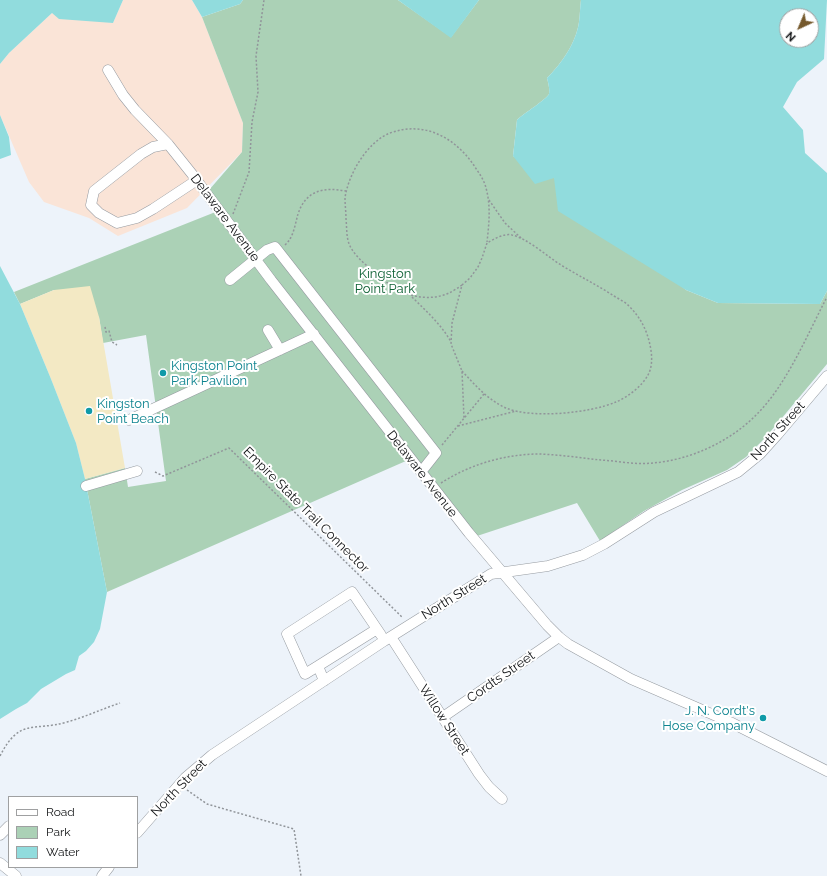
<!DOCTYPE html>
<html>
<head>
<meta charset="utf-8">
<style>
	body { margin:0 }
	#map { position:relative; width:827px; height:876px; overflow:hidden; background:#edf3fa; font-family:Raleway,sans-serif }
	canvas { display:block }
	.legend { position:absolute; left:8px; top:796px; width:130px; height:72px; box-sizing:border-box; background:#fff; border:1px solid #9fa0a1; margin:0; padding:5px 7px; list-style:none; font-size:12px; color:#101214 }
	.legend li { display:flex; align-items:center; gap:8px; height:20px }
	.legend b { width:20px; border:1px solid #9fa0a1 }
	.north { position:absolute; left:779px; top:8px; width:40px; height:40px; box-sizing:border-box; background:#fff; border:1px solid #9fa0a1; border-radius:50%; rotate:224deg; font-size:11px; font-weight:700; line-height:16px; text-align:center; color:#101214 }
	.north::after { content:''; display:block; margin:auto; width:14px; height:18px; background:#75592c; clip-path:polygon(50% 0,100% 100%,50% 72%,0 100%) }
</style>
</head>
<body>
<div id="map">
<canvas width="827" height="876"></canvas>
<ul class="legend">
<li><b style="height:5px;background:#fff"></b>Road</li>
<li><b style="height:11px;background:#abd1b6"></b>Park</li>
<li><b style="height:11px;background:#91dcdd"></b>Water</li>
</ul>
<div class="north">N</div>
</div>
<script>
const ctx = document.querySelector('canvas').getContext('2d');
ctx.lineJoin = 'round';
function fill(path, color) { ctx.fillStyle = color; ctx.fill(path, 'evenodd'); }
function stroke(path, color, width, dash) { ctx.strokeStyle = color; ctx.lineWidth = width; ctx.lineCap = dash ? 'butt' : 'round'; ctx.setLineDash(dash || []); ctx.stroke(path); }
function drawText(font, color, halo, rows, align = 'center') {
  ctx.font = font + ' Raleway,sans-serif'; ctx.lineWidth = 4; ctx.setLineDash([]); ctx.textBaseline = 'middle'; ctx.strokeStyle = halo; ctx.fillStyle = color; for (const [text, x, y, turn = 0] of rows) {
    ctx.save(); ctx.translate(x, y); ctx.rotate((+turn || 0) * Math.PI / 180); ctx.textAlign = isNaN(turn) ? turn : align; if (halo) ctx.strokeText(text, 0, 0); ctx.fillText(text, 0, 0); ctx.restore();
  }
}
fill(new Path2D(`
	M123,0H192L202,17L243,123L242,152L187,208L118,236L89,218L44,202L29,182L0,115V64L9,53L52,13L113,23Z`), '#fae4d7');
fill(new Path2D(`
	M243,0H398L451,37L479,0H581C580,7 580,15 579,22C576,43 562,63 547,78C548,82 550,89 549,94C547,99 523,114 517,120L513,156L554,178L686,290L718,303L820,304L827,291V364L766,437L746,457L727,470L682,490L644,511L600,541L577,503L477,536L415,457L107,592L85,479L125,468L128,487L166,481L146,335L103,343L99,317L54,290L20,304L14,292L223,209L209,190L242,152L243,123L202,17L240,4Z`), '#abd1b6');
fill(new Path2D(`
	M90,286L99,317L125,468L85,479L76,443L51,379L20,304L54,290Z`), '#f3e9c4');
fill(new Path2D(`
	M0,0H123L113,23L59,19L52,13L9,53L0,64Z
	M192,0H243L240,4L202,17Z
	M398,0H479L451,38Z
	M581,0H827L824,59L797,82L783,107L803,130L805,153L827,173V291L820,304L718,303L686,290L558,211L554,178L535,184L513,156L517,120C523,114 547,99 549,94C550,89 548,82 547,78C562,63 576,43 579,22C580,15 580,7 581,0ZM787,16H811V40H787Z
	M0,115L9,137L11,155L0,159Z
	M0,266L20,304L51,379L76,443L85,479L107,592L100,629L94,642L86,651L79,656L75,670L66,674L41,689L27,703L16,709L0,719Z`), '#91dcdd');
const minor = new Path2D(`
	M108,70L123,95L135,110L168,144L192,174L271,280L469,533L547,625L559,637L568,644L631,679L730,722L827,771
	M168,144L153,147L141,154L94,191L91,205L99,213L117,223L137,218L153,209L197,180
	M230,280L267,250L275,247L436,453L421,472
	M268,330L280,350
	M129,420L314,334
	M86,486L137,471
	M391,637L479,774L489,787L502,799
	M318,666L305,674L287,634L352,592L377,629
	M324,681L318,666L377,629L381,635
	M443,717L559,637
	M137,833L185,778L212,755L384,641L491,574L548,566L583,555L604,544L654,512L738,472L760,454L778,434L827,376
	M0,835L9,826
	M0,863L16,876
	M102,876L109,867`);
stroke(minor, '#969ba1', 11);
stroke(new Path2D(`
	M489,200L505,223L521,238
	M233,214L249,172L252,122L258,92L256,56L264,0
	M285,245C294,237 295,224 298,214C306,190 324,187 346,191
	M462,285C458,288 453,291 449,293C427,303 401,295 384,280C373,270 357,260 350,246C346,238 347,228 346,219C346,212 345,205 345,198C348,175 367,142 390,133C423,121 453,136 473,164C478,172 484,179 486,188C491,206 489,224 487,242
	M412,297C426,311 441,324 451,342
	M105,327L106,332L109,331L112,342L117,345
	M462,371C475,385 488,400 506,408C533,419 590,413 616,402C628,397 642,386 648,375C653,366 652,354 650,345C647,330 640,317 629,306C625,302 619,299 614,296C597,285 579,276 561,265C548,257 527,238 512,235C504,233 494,239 487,243L482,258L478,267L470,278L462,285L452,323L451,344L462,371L464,418
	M458,426L516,411
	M442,445L484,394
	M155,472L163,476L229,448L403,618
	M441,483C469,465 502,455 535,454C557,454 580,458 601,460C618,461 636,465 653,463C689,460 727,443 753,418C786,387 806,337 827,297
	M0,756C20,717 33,732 67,722C85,717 102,709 120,703
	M187,790L207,804L294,829L301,876`), '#91959a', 1.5, [2, 2]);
stroke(minor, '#fff', 10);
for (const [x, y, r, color] of [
	[163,373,4,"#0f9aa8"],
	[89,411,4,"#0f9aa8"],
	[763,718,4,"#0f9aa8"]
]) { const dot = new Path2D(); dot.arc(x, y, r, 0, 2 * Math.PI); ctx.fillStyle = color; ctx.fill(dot); stroke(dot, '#fff', 1.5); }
drawText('13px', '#101214', '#fff', [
	["Delaware Avenue",225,218,53],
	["North Street",778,431,-48],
	["Delaware Avenue",422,474,52],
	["Empire State Trail Connector",306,510,45],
	["North Street",454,597,-32],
	["Cordts Street",501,677,-35],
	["Willow Street",444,720,57],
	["North Street",179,788,-46]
]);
drawText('13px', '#0d6134', '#fff', [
	["Kingston",385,274],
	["Point Park",385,289]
]);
drawText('13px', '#0d838f', '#fff', [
	["Kingston Point",171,366],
	["Park Pavilion",171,381],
	["Kingston",97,404],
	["Point Beach",97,419],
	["J. N. Cordt's",755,711,"right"],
	["Hose Company",755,726,"right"]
], 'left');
</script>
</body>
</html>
